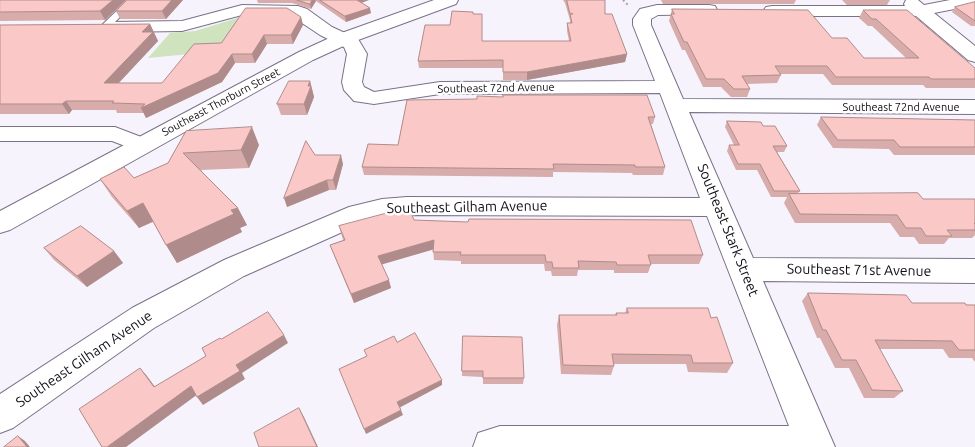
<!DOCTYPE html>
<html>
<head>
<meta charset="utf-8">
<style>
	body { margin:0 }
	canvas { display:block; background:#f7f3fd }
</style>
</head>
<body>
<canvas width="975" height="447"></canvas>
<script>
const ctx = document.querySelector('canvas').getContext('2d');
ctx.lineJoin = 'round';
function fill(path, color) { ctx.fillStyle = color; ctx.fill(path, 'evenodd'); }
function stroke(path, color, width, dash) { ctx.strokeStyle = color; ctx.lineWidth = width; ctx.lineCap = dash ? 'butt' : 'round'; ctx.setLineDash(dash || []); ctx.stroke(path); }
function drawText(font, color, halo, rows, align = 'center') {
  ctx.font = font + ' Ubuntu,sans-serif'; ctx.lineWidth = 5; ctx.setLineDash([]); ctx.textBaseline = 'middle'; ctx.strokeStyle = halo; ctx.fillStyle = color; for (const [text, x, y, turn = 0] of rows) {
    ctx.save(); ctx.translate(x, y); ctx.rotate((+turn || 0) * Math.PI / 180); ctx.textAlign = isNaN(turn) ? turn : align; if (halo) ctx.strokeText(text, 0, 0); ctx.fillText(text, 0, 0); ctx.restore();
  }
}
fill(new Path2D(`
	M244,16L220,51L148,58L170,33L195,31Z`), '#cfe3be');
const service = new Path2D(`
	M128,0H137L108,29H102V25Z`);
const minor = new Path2D(`
	M906,0H918L924,5L950,0H975V5L934,13L975,46V62L968,60L916,16H772L766,15L763,11L766,7L772,6H905L904,4Z
	M242,5L298,6L307,9L332,27L358,39L367,54L362,82L364,87L374,92L440,82L655,81L633,25V19L640,9L657,5H709L715,6L717,10L715,14L658,15L651,19V25L683,99L975,100V114L689,112L753,258L975,259V283L763,281L835,447H473L478,433L500,426H789L707,216L407,215L382,217L367,221L244,276L154,328L13,428L0,433V394L132,308L224,260L349,207L382,199L407,197L700,198L660,93L440,94L374,104L354,101L344,90L342,82L347,54L344,47L320,35L290,15H242L182,31L114,32L108,31L105,27L108,23L114,22L182,21Z
	M0,127H115L149,140L153,145L149,150L141,152L112,141H0Z`);
const secondary = new Path2D(`
	M434,0H458L456,4L350,43L313,60L10,230L0,233V211L299,52L336,35Z`);
stroke(service, '#7a7287', 2);
stroke(minor, '#7a7287', 2);
stroke(secondary, '#7a7287', 2);
stroke(new Path2D(`
	M623,0L629,6`), '#a5a1ab', 2, [2, 2.5]);
fill(service, '#fff');
fill(minor, '#fff');
fill(secondary, '#fff');
fill(new Path2D(`
	M0,0H126L105,20L0,21Z
	M127,0H183L166,19H120L116,11Z
	M257,0H369L362,3L371,13L346,22L316,1L311,9L292,3H258Z
	M563,0H605V14L627,54L625,62L527,80H503V68H419L418,61L450,25L473,14L482,41H569L567,31V23H570V20L565,3Z
	M661,0H796L794,4H663Z
	M842,0H890L887,5H847Z
	M975,2V26H971L952,12L955,7Z
	M672,9L832,38L864,58H906L872,26H868L859,18L863,10L975,68V88H926L923,85H832L823,74H781V75L777,83L747,84L750,89L747,97H731L721,87H703L685,50H682L669,21Z
	M301,17L303,25L293,44H267L255,63H235L222,82L146,118L144,113H117L116,110H72L69,114H0V25L150,24L158,41L119,83H162L221,43Z
	M310,81L314,97L307,115H281L277,104Z
	M407,100L655,117L653,124H651L665,167L663,175H633L632,173L553,172V177L364,175L362,167L398,145Z
	M821,117L975,120V155H894L889,149L833,148L817,125Z
	M727,121L763,126L787,146L784,152H777L800,191L797,194L923,199H975V235L972,238H949L944,244H919L914,237H900L890,223H795L784,203L787,197H771L757,170H736L727,151L729,145H734L725,127Z
	M186,131L259,145L249,168L201,170L247,225L240,228L242,232L177,263L153,222L139,228L112,197L100,179L134,178L168,163Z
	M315,155L343,164L336,190H329L287,207Z
	M414,220L703,255L699,264H651L648,273H614V270H578L577,276H552L551,271H545L544,264H461V261L434,260L433,249L382,264L391,288L354,303L333,253L330,245L343,240L339,226Z
	M44,248L114,251L123,263L87,287L54,260Z
	M808,293L912,303L975,305V362L972,358H949L943,349H879L903,391L894,398H864L849,368H835L820,338H817L802,301Z
	M627,308L711,318L733,363L727,373L688,372L686,364H614V366L611,375L561,374L557,325L559,315H615L616,313H625Z
	M463,336L524,378L523,384H483V377L462,376Z`), '#d7acaa');
fill(new Path2D(`
	M113,0H126L105,20L100,11Z
	M172,0H183L166,19L162,11Z
	M312,0H315L316,1L311,9L310,4Z
	M356,0H369L357,4Z
	M370,8L371,13L346,22L345,16Z
	M301,17L303,25L293,44L291,35Z
	M150,24L158,41L110,92L104,83L142,32Z
	M264,35L267,44L255,63L252,54Z
	M232,54L235,63L222,82L146,118L141,108Z
	M627,54L625,62L527,80V72Z
	M310,81L314,97L307,115L304,104L308,86Z
	M66,101L72,110L69,114L62,104Z
	M252,127L259,145L249,168L241,150Z
	M341,155L343,164L336,190L333,180Z
	M327,180L329,190L287,207L284,198Z
	M143,203L154,221L139,228L127,211Z
	M238,208L247,225L240,228L242,232L177,263L166,245L231,210Z
	M434,240L435,249L380,265L378,256Z
	M114,251L123,263L87,287L77,276Z
	M389,280L391,288L354,303L351,294Z
	M284,335L288,343L242,373L245,379L203,405L197,397L236,365Z
	M140,368L147,376L161,395L154,387Z
	M442,380V385L399,408L397,402Z
	M191,386L198,394L126,447H107Z
	M299,408L304,417L318,447H317Z
	M401,410L403,415L366,434L364,429Z
	M18,436L25,441L30,447H27Z`), '#af8c8b');
const building = new Path2D(`
	M0,0H113L100,11L0,12Z
	M127,0H172L162,11H116Z
	M297,0H312L310,4Z
	M320,0H357L370,8L345,16Z
	M567,0H605V14H612L627,54L527,72H503V60L418,61L425,25H450L452,11L473,12V14H482V41H571L567,23H572L570,14H573L570,13Z
	M975,2V21L955,7Z
	M246,8H287L301,17L291,35H264L252,54H232L218,73L141,108L145,104L112,103L114,101H66L62,104H0V25L150,24L142,32H153L104,83H162L194,44L221,43Z
	M672,9L808,10L832,38H847L864,58H919L876,19H872L863,10H907L975,68V79H931L929,77H836L827,66H775L781,75L742,76L750,89H734L724,79H706L687,42H684L671,14H674Z
	M289,81H310L308,86H311L304,104H277Z
	M503,95H647L655,117H648L665,167H635V165L553,164L554,169L362,167L368,144L398,145L407,100L477,99V96L503,97Z
	M821,117L975,120V147H900L894,140H838Z
	M727,121L761,122L763,126H775L787,146H773L800,191H774L760,164H738L729,145H739Z
	M252,127L241,150L183,153L238,208L231,210L234,214L166,245L143,203L127,211L100,179L124,167L134,178L168,163L186,131Z
	M306,141L315,155H341L333,180H327L284,198Z
	M918,193L923,199H975V223H974L975,224V230H947L952,236H926L921,228H906L897,215L800,214L789,194Z
	M406,208H409L414,220L468,222L469,219L691,220L703,255H648L651,265H617L616,262L578,261L579,268H553L552,262H546L545,255H460L461,252H433L434,240L378,256L389,280L351,294L330,245L345,240L339,226Z
	M81,226L114,251L77,276L44,248Z
	M808,293L906,295L912,303H965L966,305H975V350H959L952,341L875,340L903,391L872,390L856,360H842L826,330H823Z
	M627,308H708L711,318L717,317L733,363H693L691,355L612,354L614,366L563,365L559,315H617L616,313H628Z
	M268,312L284,335L236,365L240,371L197,397L191,386L107,447H102L79,409L140,368L154,387L206,356L202,348L220,338L221,339Z
	M415,333L442,380L397,402L401,410L364,429L339,369L367,356L364,350L394,336L397,342Z
	M463,336L522,337L524,378H483V371H462Z
	M299,408L317,447H259L254,433Z
	M18,436L27,447H4Z`);
fill(building, '#fac8c6');
stroke(building, '#af8c8b', 1);
drawText('11px', '#0f0c14', '#fff', [
	["Southeast 72nd Avenue",496,88,-1],
	["Southeast Thorburn Street",221,102,-28],
	["Southeast 72nd Avenue",901,107]
]);
drawText('14px', '#0f0c14', '#fff', [
	["Southeast Gilham Avenue",467,207,-1],
	["Southeast Stark Street",728,230,68],
	["Southeast 71st Avenue",859,270,1],
	["Southeast Gilham Avenue",84,359,-34]
]);
</script>
</body>
</html>
